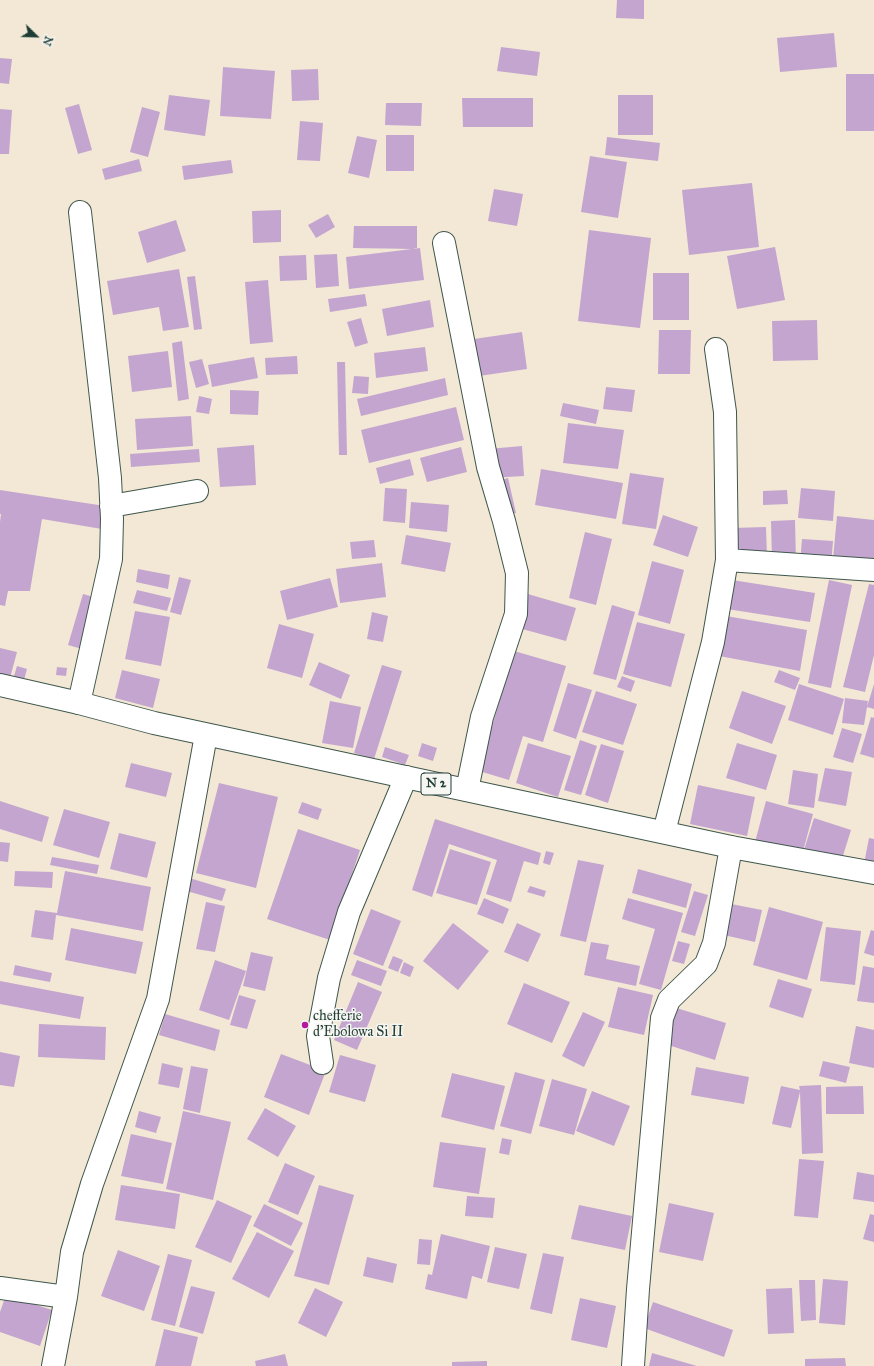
<!DOCTYPE html>
<html>
<head>
<meta charset="utf-8">
<style>
	body { margin:0 }
	#map { position:relative; width:874px; height:1366px; overflow:hidden; background:#f2e8d5; font-family:"IM FELL Great Primer",serif }
	canvas { display:block }
	.north { position:absolute; left:16px; top:16px; width:40px; height:40px; -webkit-text-stroke:3px #f6f6f2; paint-order:stroke; rotate:113deg; font-size:11px; font-weight:700; line-height:16px; text-align:center; color:#1f3d34 }
	.north::after { content:''; display:block; margin:auto; width:14px; height:18px; background:#1f3d34; clip-path:polygon(50% 0,100% 100%,50% 72%,0 100%) }
</style>
</head>
<body>
<div id="map">
<canvas width="874" height="1366"></canvas>
<div class="north">N</div>
</div>
<script>
const ctx = document.querySelector('canvas').getContext('2d');
ctx.lineJoin = 'round';
function fill(path, color) { ctx.fillStyle = color; ctx.fill(path, 'evenodd'); }
function stroke(path, color, width, dash) { ctx.strokeStyle = color; ctx.lineWidth = width; ctx.lineCap = dash ? 'butt' : 'round'; ctx.setLineDash(dash || []); ctx.stroke(path); }
function drawText(font, color, halo, rows, align = 'center') {
  ctx.font = font + ' "IM FELL Great Primer",serif'; ctx.lineWidth = 3; ctx.setLineDash([]); ctx.textBaseline = 'middle'; ctx.strokeStyle = halo; ctx.fillStyle = color; for (const [text, x, y, turn = 0] of rows) {
    ctx.save(); ctx.translate(x, y); ctx.rotate((+turn || 0) * Math.PI / 180); ctx.textAlign = isNaN(turn) ? turn : align; if (halo) ctx.strokeText(text, 0, 0); ctx.fillText(text, 0, 0); ctx.restore();
  }
}
fill(new Path2D(`
	M617,0H644V19L616,18Z
	M834,33L837,67L780,72L777,38Z
	M501,47L540,52L537,76L497,71Z
	M0,58L12,59L9,84L0,83Z
	M223,67L275,71L271,119L220,116Z
	M318,69L319,100L292,101L291,70Z
	M846,74H874V131H846Z
	M169,95L210,100L205,136L164,130Z
	M618,95H653V135H618Z
	M462,98H533V127H463Z
	M386,103H422L421,126L385,125Z
	M79,104L92,150L78,154L65,108Z
	M142,107L160,112L148,157L130,152Z
	M0,109L12,110L9,154H0Z
	M300,121L323,123L320,161L297,160Z
	M386,135H414V171H386Z
	M357,136L377,140L369,178L348,173Z
	M607,137L660,143L658,161L605,155Z
	M590,156L627,162L618,218L581,212Z
	M139,159L142,171L105,180L102,169Z
	M231,160L233,173L184,180L182,166Z
	M752,183L759,247L689,255L682,190Z
	M494,189L523,194L517,226L488,221Z
	M281,210V242L253,243L252,211Z
	M328,214L335,227L316,238L308,225Z
	M176,220L186,251L147,263L138,232Z
	M354,226H417V249L353,248Z
	M589,230L651,238L640,328L578,321Z
	M775,247L785,300L737,309L727,256Z
	M420,248L424,280L349,289L346,257Z
	M337,254L339,286L316,288L314,255Z
	M306,255L307,280L280,281L279,256Z
	M179,269L189,327L163,331L159,307L113,315L107,281Z
	M653,273H689V320H653Z
	M195,276L202,329L194,330L187,277Z
	M268,280L273,342L250,344L245,282Z
	M365,294L367,306L330,312L328,299Z
	M430,300L434,327L387,336L382,309Z
	M361,318L368,343L355,347L347,322Z
	M817,320L818,360L773,361L772,321Z
	M659,330H691L690,374H658Z
	M522,332L527,369L479,376L474,339Z
	M182,341L189,399L178,401L172,343Z
	M425,347L428,371L376,378L374,353Z
	M168,351L172,387L132,392L128,356Z
	M297,356L298,374L266,375L265,358Z
	M254,357L258,378L212,387L208,365Z
	M202,359L209,384L196,388L189,362Z
	M337,362H345L347,455H339Z
	M354,376L369,377L368,394L352,393Z
	M445,378L448,395L361,416L357,399Z
	M606,387L635,390L632,412L603,409Z
	M230,390L259,391L258,415L230,414Z
	M199,396L212,399L209,414L196,412Z
	M563,403L599,410L596,424L560,416Z
	M456,407L464,440L369,463L361,430Z
	M191,416L193,446L137,450L135,419Z
	M568,423L624,430L618,469L563,463Z
	M254,445L256,485L220,487L217,448Z
	M522,446L524,476L490,478L488,449Z
	M461,447L467,472L427,482L420,458Z
	M199,449L200,462L131,467L130,454Z
	M410,459L414,475L380,484L376,468Z
	M541,469L623,483L616,519L535,505Z
	M630,473L664,478L656,529L622,524Z
	M508,478L516,513L505,515L497,481Z
	M385,488L407,489L405,523L383,521Z
	M801,488L835,491L833,521L798,518Z
	M0,490L105,506L102,529L42,519L30,591H8L5,606L0,605V522L1,514H0Z
	M787,490L788,504L763,505V491Z
	M411,502L449,505L447,532L409,528Z
	M663,515L698,527L688,557L653,545Z
	M837,516L874,520V563L833,559Z
	M795,520L796,562H772L771,521Z
	M766,527L767,557L733,558L732,528Z
	M585,532L612,539L596,605L569,598Z
	M406,535L451,543L445,572L401,564Z
	M802,539L833,541L831,566L800,564Z
	M374,540L376,557L352,559L350,542Z
	M652,561L684,570L670,624L638,615Z
	M382,563L386,597L340,603L336,569Z
	M138,569L170,575L168,589L136,582Z
	M179,577L191,580L181,615L170,612Z
	M330,578L338,607L287,620L280,591Z
	M732,580L815,593L810,622L727,609Z
	M829,580L852,585L831,688L808,683Z
	M869,584L874,585V655L865,692L843,687Z
	M137,590L171,598L167,611L133,603Z
	M514,590L576,608L566,641L504,624Z
	M83,594L97,598L82,649L68,645Z
	M612,605L635,612L616,680L593,674Z
	M135,611L170,617L161,666L125,659Z
	M372,612L388,616L383,642L367,639Z
	M726,616L807,630L800,671L719,656Z
	M637,622L685,634L671,687L623,674Z
	M279,624L314,634L302,678L267,668Z
	M0,648L17,652L10,678L0,675Z
	M514,651L566,666L543,742L523,736L509,780L479,771Z
	M319,662L350,675L341,699L309,685Z
	M382,665L402,671L374,759L354,753Z
	M17,666L27,669L24,680L14,676Z
	M57,667L67,668L66,676L56,675Z
	M122,670L160,679L153,708L115,698Z
	M779,670L800,678L795,690L774,682Z
	M622,676L635,681L631,692L617,687Z
	M568,683L592,690L576,739L553,731Z
	M799,684L844,699L833,735L788,720Z
	M874,684V709L867,707Z
	M596,691L637,704L623,745L582,732Z
	M742,691L786,706L772,744L729,728Z
	M845,698L868,701L864,725L842,723Z
	M330,701L361,707L353,748L322,743Z
	M871,717L874,718V758L860,754Z
	M842,728L862,734L853,763L833,757Z
	M580,740L597,746L581,795L564,790Z
	M422,743L437,748L433,761L418,756Z
	M528,743L571,756L558,797L516,783Z
	M737,743L777,755L766,790L726,778Z
	M601,744L624,751L608,803L585,795Z
	M385,747L409,755L405,765L382,757Z
	M131,763L172,773L166,797L125,787Z
	M825,768L852,772L846,806L818,801Z
	M793,770L818,774L814,808L788,804Z
	M219,783L278,797L256,888L196,873Z
	M698,785L755,797L747,836L690,824Z
	M0,801L49,817L42,842L0,829Z
	M766,801L813,814L802,855L755,842Z
	M302,802L322,809L318,820L298,813Z
	M64,809L110,822L99,858L53,845Z
	M814,818L851,830L841,862L804,850Z
	M435,819L541,853L538,865L524,861L511,902L486,894L497,860L449,844L432,897L412,890Z
	M298,829L360,850L330,940L267,919Z
	M119,833L156,842L147,878L110,869Z
	M869,838L874,839V871L863,869Z
	M0,842L10,843L8,862L0,861Z
	M450,849L491,862L477,905L436,893Z
	M546,851L554,853L550,865L543,863Z
	M52,857L99,865L97,874L50,865Z
	M578,860L604,865L586,942L560,936Z
	M638,869L692,884L686,908L632,893Z
	M15,871L53,872L52,888L14,886Z
	M65,871L151,887L143,931L56,915L53,940L31,937L35,910L57,913Z
	M186,877L226,889L222,901L183,890Z
	M530,886L546,891L544,897L527,892Z
	M694,891L708,895L695,936L681,932Z
	M484,898L509,909L503,924L477,914Z
	M628,898L683,913L661,990L639,984L655,929L622,919Z
	M206,902L225,906L215,952L196,949Z
	M726,903L762,910L755,942L719,934Z
	M769,907L823,922L807,980L753,965Z
	M371,909L401,921L383,966L353,954Z
	M453,923L489,951L458,990L423,961Z
	M517,923L541,934L528,962L504,952Z
	M826,927L861,931L855,985L820,981Z
	M71,928L143,942L136,974L65,960Z
	M871,930L874,931V956L864,953Z
	M678,941L690,944L684,964L672,961Z
	M591,942L609,945L606,959L640,966L636,986L584,975Z
	M251,952L273,957L265,991L243,986Z
	M393,956L403,960L398,972L388,968Z
	M215,960L246,971L229,1020L199,1010Z
	M357,960L387,971L381,986L351,975Z
	M404,962L414,967L410,977L400,973Z
	M15,965L52,973L50,982L13,975Z
	M863,966L874,968V1003L857,1001Z
	M778,979L812,989L803,1018L769,1007Z
	M0,981L84,997L80,1019L0,1004Z
	M358,982L382,992L357,1050L334,1040Z
	M524,983L570,1002L552,1043L507,1024Z
	M618,987L653,995L644,1035L608,1027Z
	M239,995L256,1000L247,1029L230,1025Z
	M673,1007L726,1023L715,1060L662,1043Z
	M583,1012L605,1022L584,1067L562,1056Z
	M165,1014L220,1030L215,1051L159,1035Z
	M39,1024L106,1027L105,1060L38,1057Z
	M856,1026L874,1030V1068L849,1063Z
	M0,1052L20,1056L14,1087L0,1085Z
	M281,1054L326,1071L309,1115L264,1097Z
	M340,1055L376,1065L365,1102L329,1092Z
	M823,1061L850,1067L846,1083L819,1076Z
	M162,1063L183,1068L179,1088L158,1084Z
	M191,1066L208,1069L200,1113L183,1109Z
	M696,1067L749,1077L744,1104L691,1095Z
	M515,1072L545,1080L531,1134L500,1126Z
	M452,1073L505,1086L494,1130L441,1117Z
	M552,1079L587,1089L574,1135L539,1126Z
	M821,1085L823,1153L802,1154L800,1092L791,1128L772,1124L781,1086L800,1090L799,1086Z
	M863,1086L864,1114H826V1087Z
	M592,1091L630,1106L614,1146L576,1131Z
	M265,1108L296,1126L278,1157L247,1139Z
	M139,1111L161,1117L156,1133L135,1127Z
	M183,1111L231,1122L213,1200L166,1189Z
	M131,1134L172,1143L163,1184L121,1176Z
	M502,1138L512,1140L509,1155L499,1153Z
	M440,1142L486,1148L479,1194L433,1187Z
	M799,1159L824,1161L818,1218L794,1216Z
	M285,1163L315,1176L298,1215L268,1202Z
	M857,1172L874,1175V1202L853,1199Z
	M121,1185L180,1194L175,1229L115,1220Z
	M319,1185L354,1195L329,1285L294,1276Z
	M467,1196L495,1198L493,1218L465,1216Z
	M217,1200L252,1216L231,1263L195,1247Z
	M669,1203L714,1213L703,1261L659,1252Z
	M264,1204L303,1223L291,1246L253,1226Z
	M579,1205L632,1216L625,1250L571,1239Z
	M870,1214L874,1215V1242L863,1239Z
	M257,1232L294,1251L269,1298L232,1279Z
	M441,1234L490,1246L482,1279L472,1276L467,1299L425,1289L428,1274L432,1275Z
	M419,1239L432,1240L430,1265L417,1264Z
	M495,1247L527,1254L519,1289L487,1282Z
	M118,1250L160,1266L144,1311L101,1296Z
	M543,1253L564,1257L552,1314L530,1309Z
	M168,1254L192,1260L175,1326L151,1320Z
	M367,1257L397,1264L393,1283L363,1276Z
	M823,1279L848,1281L845,1325L819,1323Z
	M799,1280H815L816,1320L801,1321Z
	M191,1286L215,1292L203,1334L179,1327Z
	M315,1288L343,1302L326,1337L298,1323Z
	M792,1288L794,1333L768,1334L766,1289Z
	M6,1295L52,1310L40,1346L0,1332V1312Z
	M580,1298L616,1306L607,1348L571,1340Z
	M653,1302L733,1330L724,1357L644,1328Z
	M164,1329L198,1337L191,1366H155Z
	M652,1353L697,1366H649Z
	M285,1354L288,1366H256L255,1361Z
	M845,1358L846,1366H805V1359Z
	M487,1361V1366H452V1362Z`), '#c4a5cf');
const minor = new Path2D(`
	M444,243L488,467L504,521L517,573L516,614L482,717L467,790
	M111,506L197,491
	M727,560L874,570
	M79,703L111,559L112,519L110,478L80,212
	M664,832L713,642L727,560L725,412L716,349
	M322,1063L318,1036L329,978L349,912L406,777
	M0,1288L66,1297
	M53,1366L66,1297L72,1252L92,1184L158,999L206,735
	M633,1366L638,1289L662,1018L669,1000L706,964L714,943L731,847`);
const trunk = new Path2D(`
	M0,685L79,703L154,723L731,847L874,873`);
stroke(minor, '#3f574c', 24);
stroke(trunk, '#3f574c', 24);
stroke(minor, '#fff', 22);
stroke(trunk, '#fff', 22);
for (const [x, y, r, color] of [
	[305,1025,4,"#b5179e"]
]) { const dot = new Path2D(); dot.arc(x, y, r, 0, 2 * Math.PI); ctx.fillStyle = color; ctx.fill(dot); stroke(dot, '#f6f6f2', 1.5); }
for (const [x, y, w] of [
	[436,784,30]
]) { const box = new Path2D(); box.roundRect(x - w / 2, y - 11, w, 22, 3); ctx.fillStyle = '#f6f6f2'; ctx.fill(box); stroke(box, '#1f3d34', 1); }
drawText('bold 13px', '#1f3d34', null, [
	["N 2",436,784]
]);
drawText('14px', '#1f3d34', '#f6f6f2', [
	["chefferie",313,1017],
	["d'Ebolowa Si II",313,1033]
], 'left');
</script>
</body>
</html>
